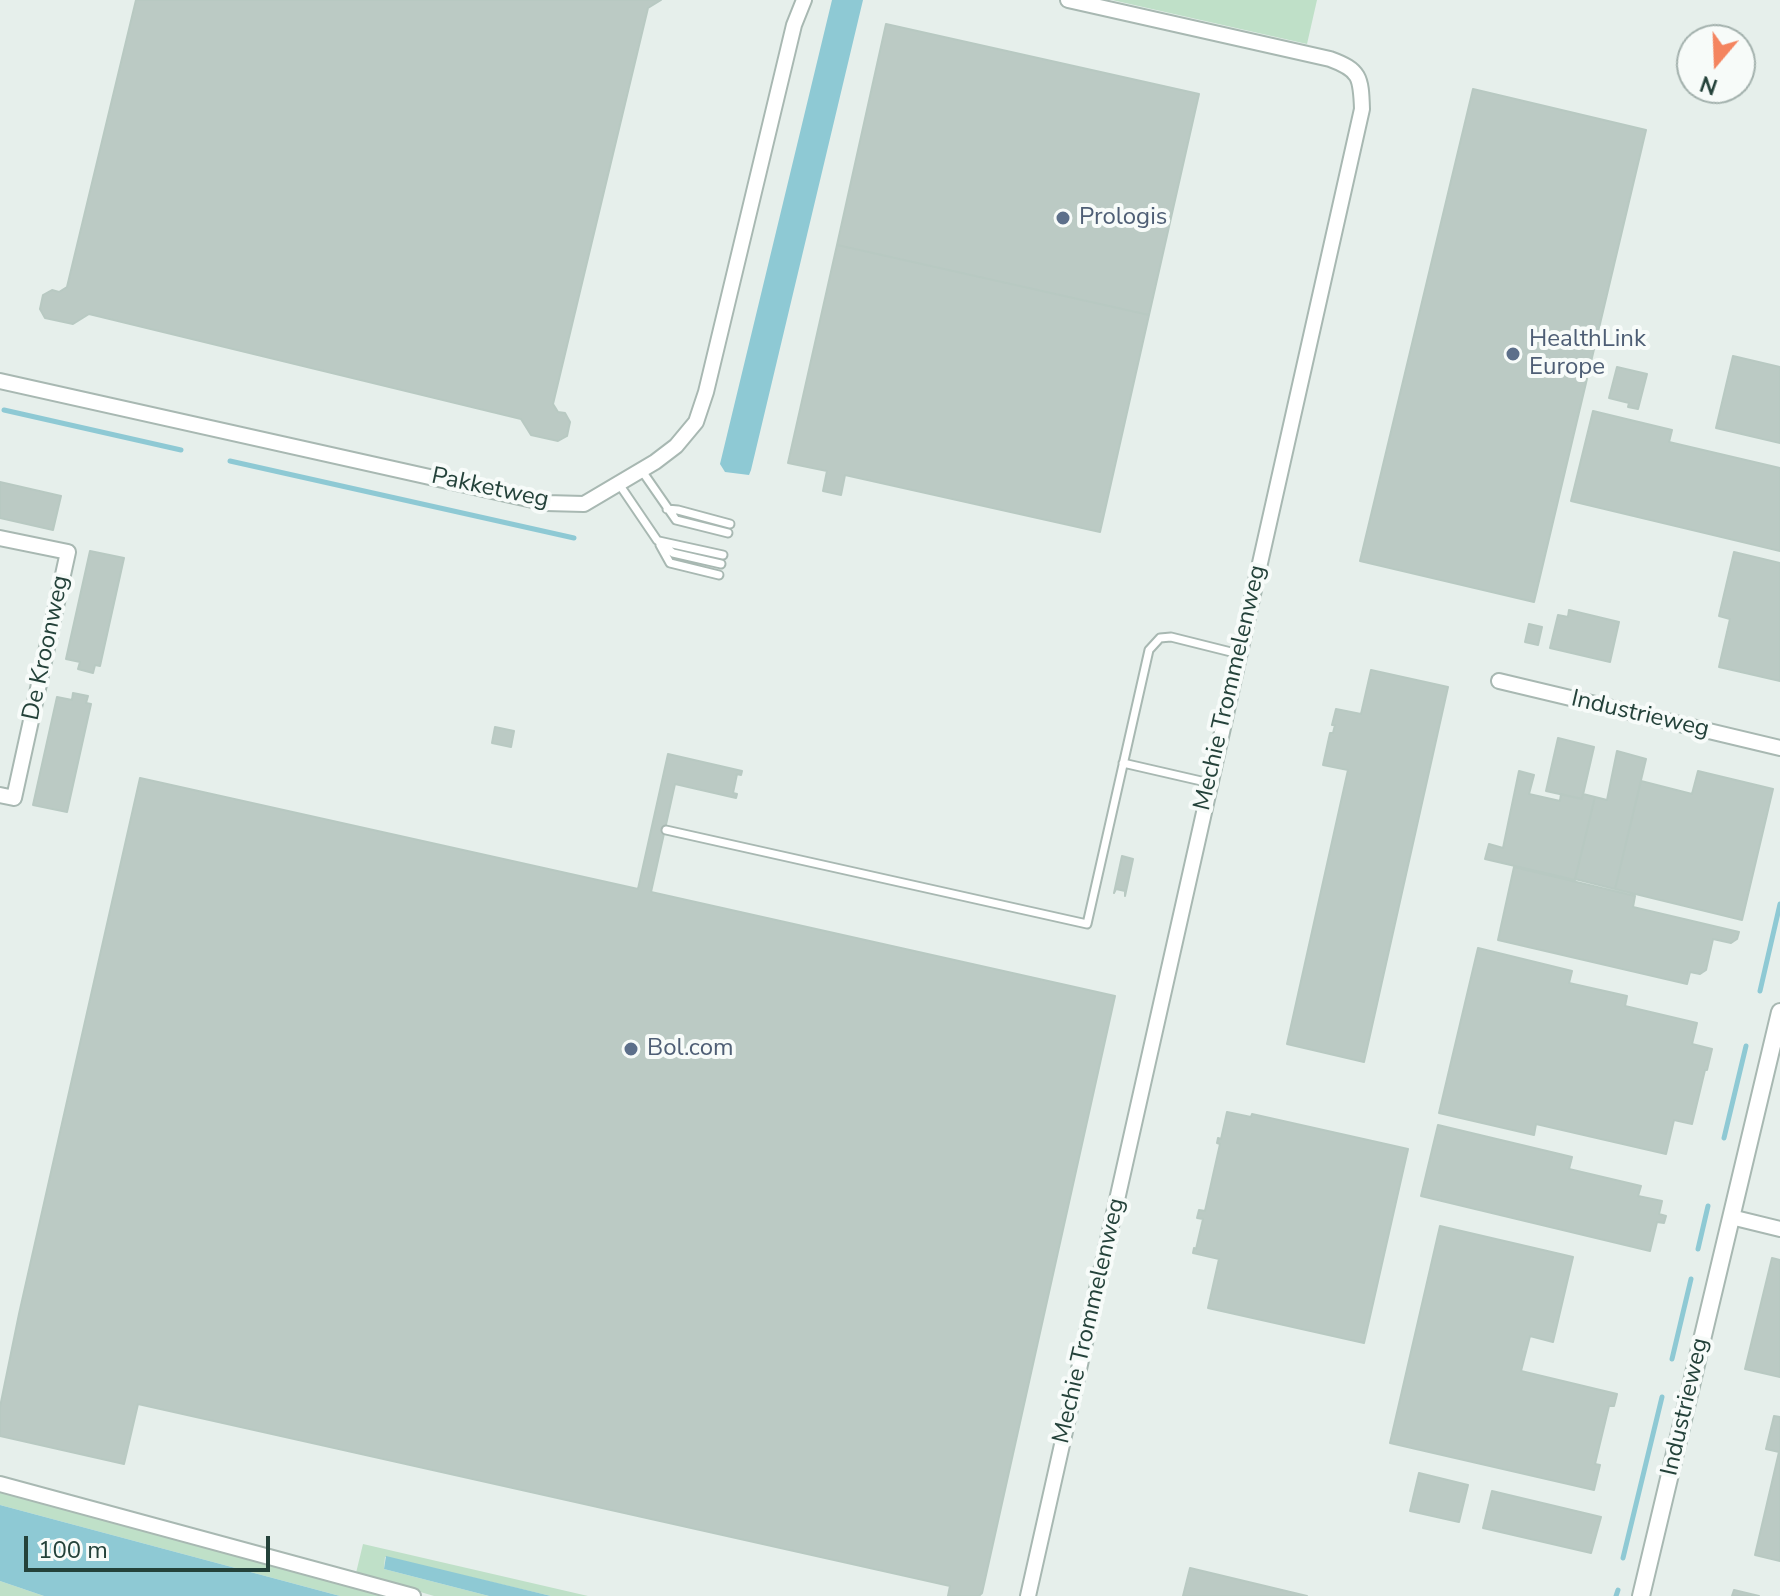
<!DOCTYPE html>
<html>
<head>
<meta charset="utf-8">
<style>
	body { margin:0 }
	#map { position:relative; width:1780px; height:1596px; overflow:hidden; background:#e6efeb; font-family:"Nunito Sans",sans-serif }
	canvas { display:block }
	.north { position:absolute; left:1676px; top:24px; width:80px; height:80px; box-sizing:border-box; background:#f7fbf9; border:2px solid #a3b1ad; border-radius:50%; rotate:199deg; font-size:22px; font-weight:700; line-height:32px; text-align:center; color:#24423a }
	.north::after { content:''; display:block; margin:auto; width:28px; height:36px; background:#f4845f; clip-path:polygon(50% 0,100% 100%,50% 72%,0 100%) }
	.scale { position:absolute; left:24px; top:1536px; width:246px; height:36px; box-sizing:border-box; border:4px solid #24423a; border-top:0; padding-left:10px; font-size:24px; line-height:28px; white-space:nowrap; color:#24423a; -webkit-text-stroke:6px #f7fbf9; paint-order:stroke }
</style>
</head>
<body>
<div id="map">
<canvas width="1780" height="1596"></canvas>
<div class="north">N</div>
<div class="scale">100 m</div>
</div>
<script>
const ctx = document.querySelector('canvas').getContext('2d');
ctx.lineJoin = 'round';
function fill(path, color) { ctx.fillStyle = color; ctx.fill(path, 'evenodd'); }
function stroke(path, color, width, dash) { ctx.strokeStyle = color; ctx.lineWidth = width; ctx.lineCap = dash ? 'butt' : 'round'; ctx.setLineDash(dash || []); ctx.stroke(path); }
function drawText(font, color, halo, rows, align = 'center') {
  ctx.font = font + ' "Nunito Sans",sans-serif'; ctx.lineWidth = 8; ctx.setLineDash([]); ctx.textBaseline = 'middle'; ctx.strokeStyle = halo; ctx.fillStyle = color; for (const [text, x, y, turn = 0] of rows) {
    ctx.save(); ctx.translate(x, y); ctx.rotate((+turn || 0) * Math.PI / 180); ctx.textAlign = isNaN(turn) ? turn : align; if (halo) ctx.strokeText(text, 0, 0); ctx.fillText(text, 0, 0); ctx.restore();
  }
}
fill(new Path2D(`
	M1112,0H1317L1307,44Z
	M0,1489L391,1596H340L0,1505Z
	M363,1544L588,1596H551L385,1557L384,1569L489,1596H434L356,1573Z
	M0,1581L44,1596H0Z`), '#bfe0c8');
fill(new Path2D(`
	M832,0H863L751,470L749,475L725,472L720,464Z
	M0,1505L340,1596H44L0,1581Z
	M386,1556L551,1596H489L384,1569Z`), '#8ec9d4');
stroke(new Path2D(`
	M4,410L181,450
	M230,461L574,538
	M1760,991L1780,904
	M1724,1138L1746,1046
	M1698,1249L1708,1206
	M1672,1359L1691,1279
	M1623,1558L1662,1397
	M1616,1596L1618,1590`), '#8ec9d4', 5);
const building = new Path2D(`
	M136,0H661L648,8L553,404L558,412L565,413L570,422L567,436L558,441L531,435L521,419L89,314L73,324L45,318L40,309L43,295L52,290L59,292L67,287Z
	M886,24L1199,94L1149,315L837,245Z
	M1473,89L1646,130L1534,602L1360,561Z
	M837,245L1149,315L1100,532L845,475L841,495L823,491L827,471L788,463Z
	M1733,356L1780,367V443L1716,428Z
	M1617,367L1647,374L1638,409L1628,407L1629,403L1609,398Z
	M1593,411L1672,430L1669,442L1780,468V551L1571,501Z
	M0,482L61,496L53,530L0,518Z
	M90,551L124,558L100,666L95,665L93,673L78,669L80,662L66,659Z
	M1734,552L1780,563V681L1719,667L1730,619L1719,616Z
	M1569,610L1619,622L1610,662L1550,648L1558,615L1568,617Z
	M1529,624L1542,627L1538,645L1525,642Z
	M1371,670L1448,687L1364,1062L1287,1044L1348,770L1323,765L1330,733H1333L1335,725H1332L1336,709L1361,714Z
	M73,693L88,696L86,703L91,704L67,812L33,805L57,697L72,700Z
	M495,727L514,731L511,747L492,743Z
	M1558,738L1594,747L1582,799L1546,791Z
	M1617,751L1646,759L1615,889L1575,879L1595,797L1607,800Z
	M668,754L742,771L741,775L737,774L733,793L737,794L736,798L675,784L651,892L1115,996L982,1593L979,1596H948L950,1586L138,1404L124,1464L0,1436V1407L19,1314L140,778L638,889Z
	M1519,771L1534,775L1529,794L1560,801L1561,794L1582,799L1583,794L1595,797L1575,880L1485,859L1489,844L1503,848Z
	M1698,771L1773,789L1742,920L1615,889L1641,781L1692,794Z
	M1122,856L1133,859L1125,896V891L1116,889L1114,893Z
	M1514,867L1635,896L1633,907L1739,932L1737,939L1731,943L1713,939L1706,970L1700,974L1690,972L1687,984L1498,940Z
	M1478,948L1572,971L1569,983L1627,996L1625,1006L1697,1023L1692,1044L1712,1049L1707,1070H1705L1692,1124L1674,1120L1666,1154L1536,1124L1534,1135L1439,1113Z
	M1227,1112L1251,1117L1252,1114L1408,1149L1364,1343L1208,1308L1219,1259L1193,1253L1194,1248L1196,1249L1203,1219L1197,1218L1199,1210L1205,1211L1220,1144L1217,1143L1218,1138L1221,1139Z
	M1438,1125L1572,1157L1569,1169L1641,1186L1638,1196L1662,1201L1659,1214L1666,1216L1664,1223L1657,1222L1650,1251L1421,1196Z
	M1440,1226L1573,1257L1553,1342L1530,1336L1521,1371L1617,1394L1614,1406H1609L1595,1464L1600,1465L1594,1490L1390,1443Z
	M1772,1258L1780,1260V1377L1745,1369Z
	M1774,1416L1780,1417V1561L1755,1555L1779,1452L1766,1449Z
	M1419,1473L1468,1485L1459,1522L1410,1511Z
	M1492,1491L1601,1517L1591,1553L1483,1528Z
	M1190,1568L1307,1596H1183Z
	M1734,1590L1759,1596H1732Z`);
fill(building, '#bbcac4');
stroke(building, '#b8c9c2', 2);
const service = new Path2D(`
	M642,471L676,520L728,533
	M619,484L657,540L673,553L721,564
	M667,509L678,510L730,524
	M659,541L723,555
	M660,545L670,563L719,575
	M1123,763L1210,783
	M666,830L1087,924L1149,650L1160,638L1171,637L1239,654`);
const minor = new Path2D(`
	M0,381L546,503L584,504L655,462L676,446L696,422L706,392L794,25L804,0
	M0,538L68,552L14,798L0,795
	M1499,681L1780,748
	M1731,1217L1780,1229
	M0,1484L413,1596
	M1028,1596L1362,109C1361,77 1360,70 1330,59L1068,0`);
const tertiary = new Path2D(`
	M1641,1596L1780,1012`);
stroke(service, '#a8b8b2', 11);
stroke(minor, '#a8b8b2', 18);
stroke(tertiary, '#a8b8b2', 20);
stroke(service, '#fff', 7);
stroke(minor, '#fff', 14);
stroke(tertiary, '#fff', 16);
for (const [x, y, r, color] of [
	[1063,218,8,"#5c6f8a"],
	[1513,354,8,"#5c6f8a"],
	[631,1049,8,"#5c6f8a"]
]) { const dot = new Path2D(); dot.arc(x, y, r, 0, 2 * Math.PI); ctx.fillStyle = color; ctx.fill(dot); stroke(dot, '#f7fbf9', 3); }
drawText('24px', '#4e5e75', '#f7fbf9', [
	["Prologis",1079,218],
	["HealthLink",1529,340],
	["Europe",1529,368],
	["Bol.com",647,1049]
], 'left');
drawText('24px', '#24423a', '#f7fbf9', [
	["Pakketweg",490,489,12],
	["De Kroonweg",47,648,-78],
	["Mechie Trommelenweg",1231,688,-77],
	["Industrieweg",1640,715,13],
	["Mechie Trommelenweg",1090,1321,-77],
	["Industrieweg",1686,1407,-77]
]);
</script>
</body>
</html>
